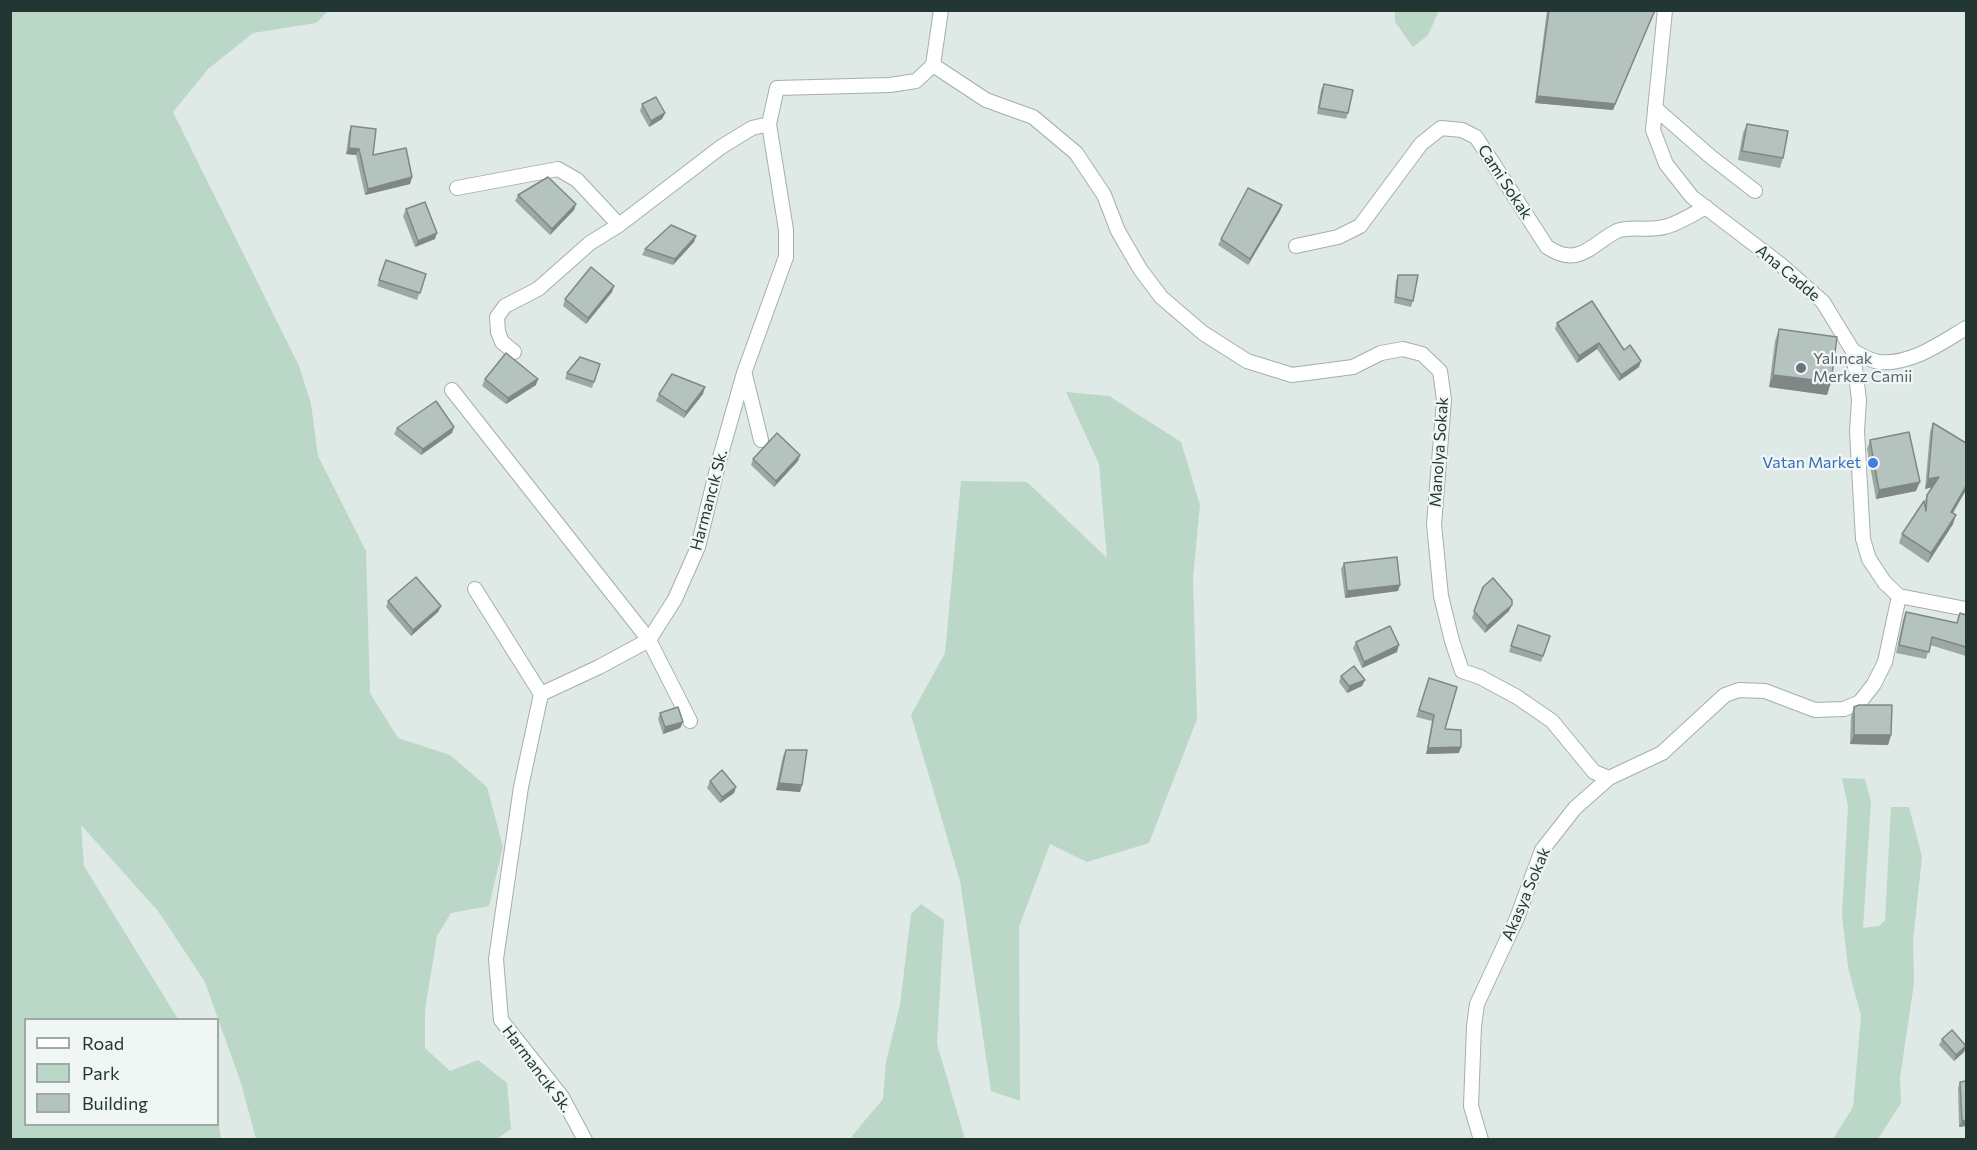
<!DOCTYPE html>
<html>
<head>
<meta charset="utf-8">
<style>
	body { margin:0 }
	#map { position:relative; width:1977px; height:1150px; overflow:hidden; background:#dfe9e6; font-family:Commissioner,sans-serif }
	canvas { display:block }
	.frame { position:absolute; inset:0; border:12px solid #223734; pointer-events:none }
	.legend { position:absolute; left:24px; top:1018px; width:195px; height:108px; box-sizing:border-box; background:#eff6f3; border:2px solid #9daaa7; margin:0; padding:8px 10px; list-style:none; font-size:18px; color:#223734 }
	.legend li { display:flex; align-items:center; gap:12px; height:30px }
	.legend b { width:30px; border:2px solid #9daaa7 }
</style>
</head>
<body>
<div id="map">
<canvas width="1977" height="1150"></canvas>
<div class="frame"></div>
<ul class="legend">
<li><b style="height:8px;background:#fff"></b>Road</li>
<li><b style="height:16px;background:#bbd7c7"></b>Park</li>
<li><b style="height:16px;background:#b5c3bf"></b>Building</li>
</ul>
</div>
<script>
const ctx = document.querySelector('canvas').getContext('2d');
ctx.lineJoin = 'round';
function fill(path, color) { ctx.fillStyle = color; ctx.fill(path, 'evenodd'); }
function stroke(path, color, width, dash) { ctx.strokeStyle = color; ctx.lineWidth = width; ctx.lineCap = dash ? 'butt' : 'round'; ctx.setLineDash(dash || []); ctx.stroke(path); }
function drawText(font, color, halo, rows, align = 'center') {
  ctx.font = font + ' Commissioner,sans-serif'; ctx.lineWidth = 4.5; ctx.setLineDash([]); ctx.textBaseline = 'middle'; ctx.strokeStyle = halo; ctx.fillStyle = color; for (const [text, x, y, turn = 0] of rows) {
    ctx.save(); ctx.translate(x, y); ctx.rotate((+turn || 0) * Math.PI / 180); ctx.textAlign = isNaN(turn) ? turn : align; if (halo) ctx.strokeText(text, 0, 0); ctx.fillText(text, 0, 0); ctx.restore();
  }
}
fill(new Path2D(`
	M10,11H328L316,23L253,33L208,69L173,112L299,366L311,404L318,456L366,551L370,693L398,738L450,755L487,787L503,847L489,906L451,913L437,936L425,1010V1048L450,1071L478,1060L507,1083L511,1129L497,1139H256L241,1083L205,982L158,911L81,825L84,866L178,1019L26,1020V1124H218V1120L221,1139H11Z
	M1395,11V10L1439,11L1428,35L1413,47L1395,22Z
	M1066,392L1109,396L1181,442L1200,505L1193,578L1197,719L1149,843L1087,862L1050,844L1019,927L1020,1101L991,1091L960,881L911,715L945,653L961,481L1027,482L1107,558L1099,464Z
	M1842,778L1865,779L1871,802L1863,928L1879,926L1885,920L1891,807H1909L1922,857L1913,940L1914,983L1900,1078L1901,1103L1878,1139H1833L1853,1107L1861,1016L1848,967L1842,916L1848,806Z
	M921,904L944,920L937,1044L965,1139H853L852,1136L883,1099L886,1062L900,1005L911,914Z`), '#bbd7c7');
const minor = new Path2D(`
	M1665,10L1653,130L1666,164L1692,197L1780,264L1823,302L1853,351L1859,400L1857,431L1863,539L1869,559L1885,583L1899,596L1966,609
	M933,65L986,100L1033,117L1076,153L1104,195L1118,231L1140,269L1161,297L1203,333L1247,361L1292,375L1353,367L1381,353L1403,349L1422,354L1440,371L1444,400L1434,524L1441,596L1452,641L1462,671L1480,677L1517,697L1552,721L1594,772L1609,778
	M1655,108L1711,157L1755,191
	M457,188L558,169L577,180L619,225
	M1296,246L1338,237L1360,226L1421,144L1441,128L1462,130L1476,137L1547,247C1579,268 1590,245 1617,231C1628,226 1651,231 1664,227C1678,224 1693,214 1706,207
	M1853,351C1861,355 1871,361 1879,362C1911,365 1941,343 1966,328
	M514,352L502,342L498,332L497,317L505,306L538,289L590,243L619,225L721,147L752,128L769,124
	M745,375L761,440
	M452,390L649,640L690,721
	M475,589L541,694
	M585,1140L562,1097L501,1020L496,959L521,787L541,694L599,667L649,640L675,599L698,547L719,461L744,373L786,257V230L769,124L777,88L890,85L916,81L933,65L941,10
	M1481,1140L1471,1106L1474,1026L1477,1004L1517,918L1542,850L1575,808L1609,778L1662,753L1725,695L1739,690L1765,691L1815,710L1844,709L1860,702L1874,684L1885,662L1899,596`);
stroke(minor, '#a3b0ad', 16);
stroke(minor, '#fff', 14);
fill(new Path2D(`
	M1547,10H1655L1613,110L1535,103Z
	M1324,84L1348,113L1346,119L1317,114L1321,90Z
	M642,104L665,113L662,119L649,127L640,111Z
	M1747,124L1783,158L1780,168L1738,160L1743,133Z
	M351,126L373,155L412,177L410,184L365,195L356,155L346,154L349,132Z
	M518,195L576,204L574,210L550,235L515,201Z
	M1282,205L1280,211L1248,265L1218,245L1221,239Z
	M406,209L435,239L415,247L403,216Z
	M696,236L694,242L673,265L642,255L645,249Z
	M386,260L426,274L417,300L377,286Z
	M1398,275L1413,301L1411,307L1394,303L1396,281Z
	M614,286L612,292L586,324L563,306L565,299Z
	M1557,323L1624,350L1639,367L1619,381L1597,349L1577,363L1555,329Z
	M1779,329L1831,382L1827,395L1769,387L1775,341Z
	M600,364L592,388L565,379L567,373Z
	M485,379L536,385L506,404L482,386Z
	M659,394H703L684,418L656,401Z
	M1933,423L1966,443V490L1953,513V524L1928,563L1899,543L1902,534L1924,503L1927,495L1933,487L1925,489L1930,432Z
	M397,428L452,433L421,455L394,434Z
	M1870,440L1916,491L1876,499L1867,449Z
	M800,455L798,461L774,487L751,465L753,459Z
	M1344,563L1400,585L1398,591L1345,598L1341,569Z
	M1483,587L1509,611L1485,633L1472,618Z
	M388,601L441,606L438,612L411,636L386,607Z
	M1906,612L1957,623L1960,613L1966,615V656L1930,645L1926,659L1896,653L1903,620Z
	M1518,625L1550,636L1541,662L1509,652Z
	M1356,642L1397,652L1362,668L1353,648Z
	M1341,676L1362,686L1347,693L1339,682Z
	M1429,678L1445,729L1459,753L1426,754L1432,721L1416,717Z
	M1854,707L1891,735L1888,745L1850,744L1851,716Z
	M660,713L683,722L680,728L663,734L658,719Z
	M786,750L802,785L800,792L776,790L783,756Z
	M710,781L736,787L734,793L720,803L707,788Z
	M1942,1039L1966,1046L1964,1052L1954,1061L1939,1045Z
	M1960,1082L1966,1126L1959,1127L1958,1088Z`), '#9ca8a4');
fill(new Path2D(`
	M1655,10L1613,110L1535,103L1537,96Z
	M665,113L662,119L649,127L651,121Z
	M349,148L359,149L356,155L346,154Z
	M412,177L410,184L365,195L368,189Z
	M576,204L574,210L550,235L552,229Z
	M1282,205L1280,211L1248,265L1250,259Z
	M437,233L435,239L415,247L418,241Z
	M696,236L694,242L673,265L675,259Z
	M614,286L612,292L586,324L588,318Z
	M1599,343L1597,349L1577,363L1579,356Z
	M1641,361L1639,367L1619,381L1621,375Z
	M1773,375L1831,382L1827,395L1769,387Z
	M538,379L536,385L506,404L508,398Z
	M705,387L703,394L684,418L686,412Z
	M454,427L452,433L421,455L423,449Z
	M800,455L798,461L774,487L776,481Z
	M1939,477L1936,486L1925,489L1928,479Z
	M1920,482L1916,491L1876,499L1879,490Z
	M1966,486V490L1948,521L1951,512Z
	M1956,515L1953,524L1928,563L1931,553Z
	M1400,585L1398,591L1345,598L1347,591Z
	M1512,605L1509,611L1485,633L1487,626Z
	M441,606L438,612L411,636L413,630Z
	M1399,645L1397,652L1362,668L1364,662Z
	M1365,680L1362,686L1347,693L1349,686Z
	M683,722L680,728L663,734L665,727Z
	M1854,735H1891L1888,745L1850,744Z
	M1461,747L1459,753L1426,754L1428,748Z
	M779,783L802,785L800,792L776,790Z
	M736,787L734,793L720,803L722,797Z
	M1966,1046L1964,1052L1954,1061L1956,1055Z
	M1966,1120V1126L1959,1127L1962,1121Z`), '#7f8886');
const building = new Path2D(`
	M1549,10H1655L1615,104L1537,96Z
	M1324,84L1353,90L1348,113L1319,108Z
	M656,97L665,113L651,121L642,104Z
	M1747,124L1788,131L1783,158L1742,151Z
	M351,126L376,129L373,155L406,148L412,177L368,189L359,149L349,148Z
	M548,177L576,204L552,229L518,195Z
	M1248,188L1282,205L1250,259L1221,239Z
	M425,202L437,233L418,241L406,209Z
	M671,225L696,236L675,259L645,249Z
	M386,260L426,274L420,293L379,280Z
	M591,267L614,286L588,318L565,299Z
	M1398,275H1418L1413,301L1396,297Z
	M1592,301L1624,350L1630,345L1641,361L1621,375L1599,343L1579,356L1557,323Z
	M1779,329L1837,337L1831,382L1773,375Z
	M506,353L538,379L508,398L485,379Z
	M580,357L600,364L594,382L567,373Z
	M672,374L705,387L686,412L659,394Z
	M436,401L454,427L423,449L397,428Z
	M1933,423L1966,443V486L1951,512L1956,515L1931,553L1902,534L1924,501L1926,511L1927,495L1939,477L1928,479Z
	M1909,432L1920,482L1879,490L1870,440Z
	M777,433L800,455L776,481L753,459Z
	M1397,557L1400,585L1347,591L1344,563Z
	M416,577L441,606L413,630L388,601Z
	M1493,578L1512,600V605L1487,626L1474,611L1483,587Z
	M1906,612L1957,623L1960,613L1966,615V647L1932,637L1929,652L1899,645Z
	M1518,625L1550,636L1543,656L1511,646Z
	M1390,626L1399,645L1364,662L1356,642Z
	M1354,666L1365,680L1349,686L1341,676Z
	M1429,678L1457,687L1445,729L1461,730V747L1428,748L1434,715L1419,710Z
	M1859,705H1892L1891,735H1854V707Z
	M678,707L683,722L665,727L660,713Z
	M786,750H807L802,785L779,783Z
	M722,770L736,787L722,797L710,781Z
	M1952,1030L1966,1046L1956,1055L1942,1039Z
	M1966,1081V1120L1962,1121L1960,1082Z`);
fill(building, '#b5c3bf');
stroke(building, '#7f8886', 1.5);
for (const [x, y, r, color] of [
	[1801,368,6,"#6b7280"],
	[1873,463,6,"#3f7fe0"]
]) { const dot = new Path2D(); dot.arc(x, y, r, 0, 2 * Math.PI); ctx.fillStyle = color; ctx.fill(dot); stroke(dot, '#eff6f3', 2); }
drawText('16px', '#223734', '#eff6f3', [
	["Cami Sokak",1505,182,57],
	["Ana Cadde",1788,273,40],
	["Manolya Sokak",1439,452,-86],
	["Harmancık Sk.",709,500,-75],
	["Akasya Sokak",1526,894,-67],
	["Harmancık Sk.",537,1069,53]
]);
drawText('16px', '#5b616d', '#eff6f3', [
	["Yalıncak",1813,359],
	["Merkez Camii",1813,377]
], 'left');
drawText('16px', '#366cbe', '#eff6f3', [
	["Vatan Market",1861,463]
], 'right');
</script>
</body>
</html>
